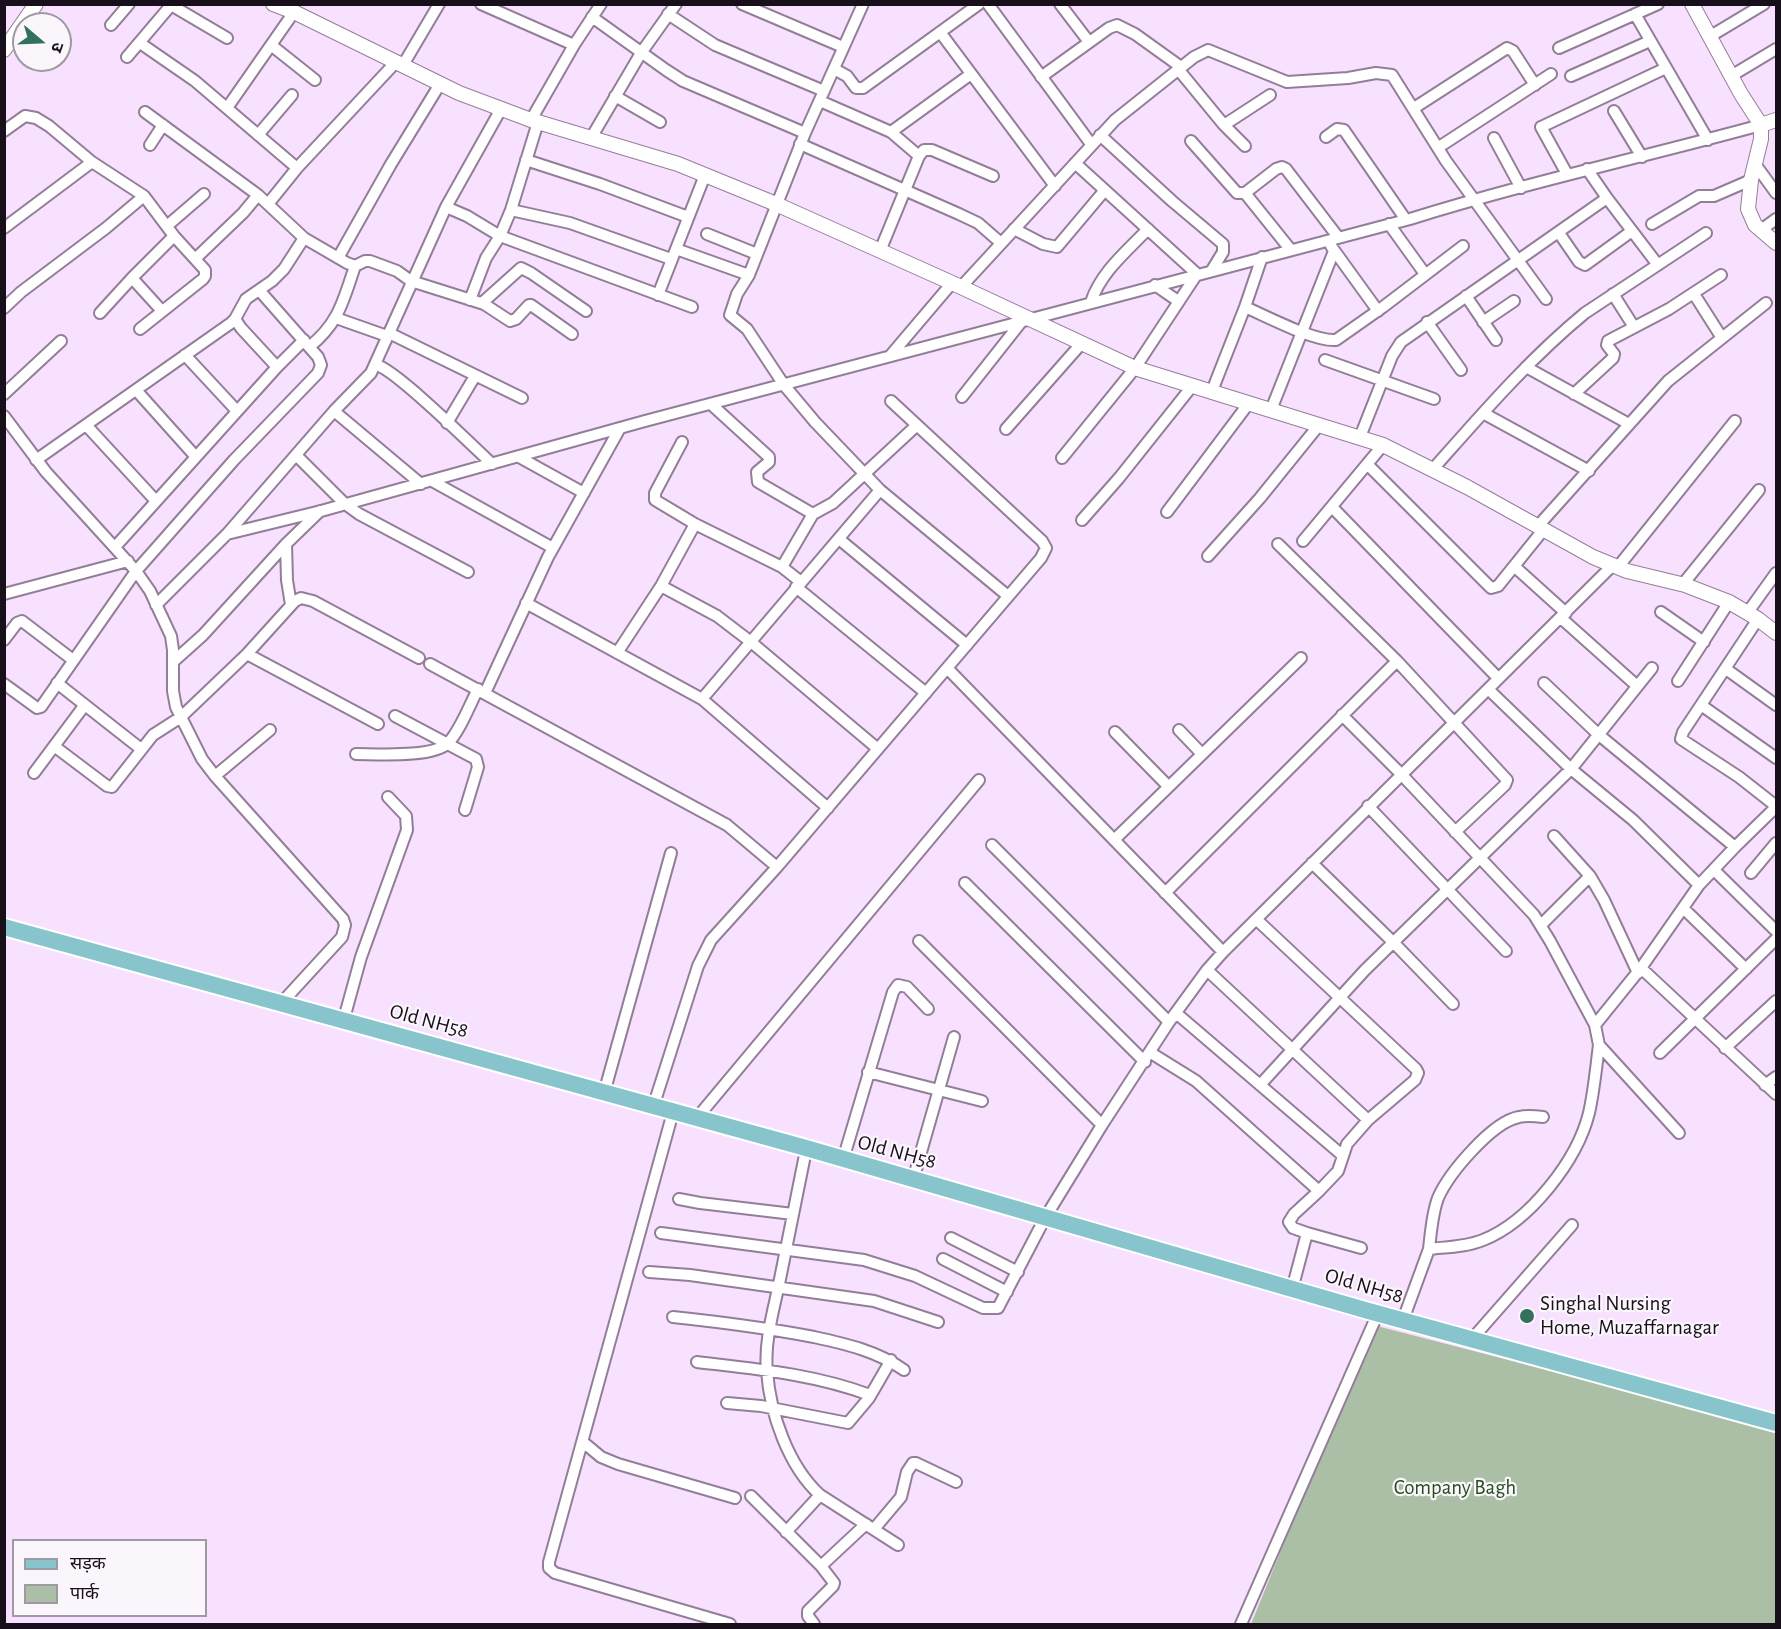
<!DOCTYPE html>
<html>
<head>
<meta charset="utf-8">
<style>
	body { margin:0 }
	#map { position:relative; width:1781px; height:1629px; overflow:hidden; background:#f8e1fe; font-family:"Alegreya Sans","Noto Sans Devanagari",sans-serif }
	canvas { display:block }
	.frame { position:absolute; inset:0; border:6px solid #170f19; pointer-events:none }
	.legend { position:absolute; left:12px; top:1539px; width:195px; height:78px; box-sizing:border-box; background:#faf6fb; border:2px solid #9f9aa1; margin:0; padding:8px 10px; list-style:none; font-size:18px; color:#170f19 }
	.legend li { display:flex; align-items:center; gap:12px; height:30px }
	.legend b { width:30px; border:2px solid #9f9aa1 }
	.north { position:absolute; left:12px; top:12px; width:60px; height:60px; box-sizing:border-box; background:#faf6fb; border:2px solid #9f9aa1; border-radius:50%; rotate:109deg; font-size:16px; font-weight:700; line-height:24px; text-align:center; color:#170f19 }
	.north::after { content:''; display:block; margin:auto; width:21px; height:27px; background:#33715d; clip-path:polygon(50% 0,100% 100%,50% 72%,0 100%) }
</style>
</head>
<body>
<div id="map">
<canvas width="1781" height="1629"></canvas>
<div class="frame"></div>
<ul class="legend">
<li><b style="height:8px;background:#87c4cb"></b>सड़क</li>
<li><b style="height:16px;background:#abbfa7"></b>पार्क</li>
</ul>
<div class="north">उ</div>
</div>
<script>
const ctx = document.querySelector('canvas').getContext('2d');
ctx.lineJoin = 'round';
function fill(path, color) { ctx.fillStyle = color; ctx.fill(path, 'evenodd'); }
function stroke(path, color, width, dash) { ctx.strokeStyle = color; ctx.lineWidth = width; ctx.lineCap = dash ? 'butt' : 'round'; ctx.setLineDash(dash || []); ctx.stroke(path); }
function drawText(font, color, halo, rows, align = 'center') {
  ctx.font = font + ' "Alegreya Sans",sans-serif'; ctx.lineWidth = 4.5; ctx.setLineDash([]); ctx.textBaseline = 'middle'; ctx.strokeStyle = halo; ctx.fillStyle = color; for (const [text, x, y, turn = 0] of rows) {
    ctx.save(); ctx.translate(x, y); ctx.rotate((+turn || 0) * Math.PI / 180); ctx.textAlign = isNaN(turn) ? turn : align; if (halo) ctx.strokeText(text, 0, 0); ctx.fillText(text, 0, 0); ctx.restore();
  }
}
fill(new Path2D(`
	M1373,1325L1776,1429V1624H1251Z`), '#abbfa7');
const minor = new Path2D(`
	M481,4L574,45
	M742,4L843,47
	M863,4L805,133L749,275L737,294L730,315L747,329L784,385L815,422L880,490L1008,596
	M988,4L1091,144
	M1060,4L1089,42
	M171,5L227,38
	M668,14L715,45L824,91
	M1635,14L1708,140
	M592,17L666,70L683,81L805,133
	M111,25L129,4
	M940,32L1055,186
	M1709,37L1764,4
	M140,43L195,81L297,168
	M271,45L315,80
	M1559,48L1658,4
	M127,57L172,4
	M403,65L439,4
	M834,69L847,76L856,88H863L979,4
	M1178,69L1224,125L1245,146
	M1571,76L1650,41
	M1731,76L1776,49
	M1041,77L1109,28L1117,25L1135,34L1181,67
	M615,96L660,122
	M820,101L891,132L919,156
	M227,108L294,12
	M1414,108L1507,48L1513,51L1535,85
	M1614,111L1642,157
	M145,112L258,195L304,238L347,263L355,266L365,261H370L397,271L411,281L484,304L510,321L516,319L529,305H531L572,334
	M531,120L574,45L601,4
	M1224,125L1270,95
	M4,131L25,116L36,118L49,126L92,162L144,196L174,236L205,270V276L203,279L140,329
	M891,132L971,74
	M258,135L292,95
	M1100,135L1172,201L1223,244V252L1212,270
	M1326,137L1337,129L1344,130L1406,220
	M591,138L641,53L676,4
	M1494,138L1521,188
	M1191,141L1237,193H1245L1276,169L1282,167L1286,169L1338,237
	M800,144L959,214L978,223L1001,243
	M150,145L163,125
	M1439,147L1551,74
	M526,160L600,184L688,217
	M1755,164L1776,193
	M1567,174L1541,127L1666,68
	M1245,193L1290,249
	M1607,198L1658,265
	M268,204L297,168L396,62
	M446,207L467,216L500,236L692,307
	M511,210L570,223L671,259
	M1389,224L1425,274
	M1652,224L1699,196H1714L1751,180
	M168,225L204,194
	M4,228L92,162
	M1014,229L1043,244L1057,247L1105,190
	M1761,230L1776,219
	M1559,233L1579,262L1585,265L1632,231
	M707,234L757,254
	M1331,246L1378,311
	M676,249L705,175
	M880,251L919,156L924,150H932L993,176
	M338,258L391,164L440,84
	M195,259L243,213L258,195
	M132,278L174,236
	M1155,285L1178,301
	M961,287L1115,120L1194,57L1208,50L1287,82L1348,78L1376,73L1392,75L1446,161L1546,299
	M1613,294L1634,327
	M1694,294L1722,338
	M658,295L676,249L749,275
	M1466,296L1496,340
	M470,300L486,258L500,236L511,210L538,122
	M1091,302C1101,272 1126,252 1148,229
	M482,303L521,268L531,273L586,311
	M1245,307C1266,316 1315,342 1336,340L1383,307L1463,246
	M4,308L21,292L106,228L144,196
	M100,313L132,278L162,311
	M336,318L387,336
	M235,319L241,328L277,367
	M1427,322L1461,370
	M1483,322L1514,301
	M389,333L522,398
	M309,347C339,323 343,301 355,266
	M185,355L237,411
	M890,356L952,283
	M1325,360L1434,399
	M376,365C394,368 474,447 492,464
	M1526,367L1629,424
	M136,390L196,457
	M1212,391L1245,307L1262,257
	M4,394L61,341
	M1574,394L1613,358L1614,354L1607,345L1608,341L1669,309L1721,275
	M962,397L1022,321
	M712,405L769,457V462L757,472L758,482L813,514
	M1271,410L1334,251
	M334,411L421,484
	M1483,413L1589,471
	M4,416L46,472L136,571L150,591L171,636L173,650V691L176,707L202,759L215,776L343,919L345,925L342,937L286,998L283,1005
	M447,423L475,376
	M86,425L156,501
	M1006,429L1081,344
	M1360,437L1392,356L1401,342L1607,198L1587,169
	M682,442L655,493V500L695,524L782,567L801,582
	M296,455L344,503L359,514L468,572
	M519,457L584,493
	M1062,458L1135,368L1197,274L1075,163
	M36,460L231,323L235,319L246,299L272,281L284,269L304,238
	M1367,464L1491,588L1498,586L1544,529
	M1433,469C1481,415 1529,359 1585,313L1706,233
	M432,481L553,548
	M1332,507L1498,678
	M1167,512L1249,403
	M1082,520L1119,478L1193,385
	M1538,526L1668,381L1766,303
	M227,534L321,511L645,421L1410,219C1525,183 1644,157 1761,125
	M839,539L967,645
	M1303,541L1383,445
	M286,544L287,580L291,605
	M1278,544L1397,661L1507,780L1505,785L1455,832
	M115,547L277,367L304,340
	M1208,556L1260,498L1319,425
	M1514,566L1566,613
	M782,567L813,514L833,503L916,426
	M1618,567L1735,421
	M1683,584L1759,490
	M661,586L717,616L751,642L878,749
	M796,587L926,693
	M4,594L128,561
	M526,603L702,699L828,808
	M156,605L227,534L334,411L371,373L446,207L501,109
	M1661,612L1704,642
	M1748,612L1776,573
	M1561,618L1636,685
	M1758,619L1683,732L1681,739L1739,777L1776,806
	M4,640L17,623L22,621L73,660
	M617,653L661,586L695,524
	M247,654L378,724
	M174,661L203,635L286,544L320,511
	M430,664L727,825L777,867
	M948,669L1223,952
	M1726,669L1776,705
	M1678,681L1729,602
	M57,683L141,749
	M1544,683L1599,735L1735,847
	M4,684L37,708L41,707L136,571L234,460L318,373L321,365L318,357L259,290
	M1488,689L1571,769L1633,820L1699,885
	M485,693L548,557L620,428
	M702,699L880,490
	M1701,705L1776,758
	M1342,715L1401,774L1534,915L1550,941L1595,1025L1599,1045C1596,1068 1594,1091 1589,1113C1577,1161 1529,1222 1483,1240C1466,1247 1447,1247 1429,1249L1403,1320
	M395,716L476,759L478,767L465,810
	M1179,730L1202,754
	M1115,732L1168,786
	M54,746L107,786L112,787L153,735L181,717L247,654L295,601L301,598L313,601L419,658
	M356,754C377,754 433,758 448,743C460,731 470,704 478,689
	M34,773L84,706
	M215,776L270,730
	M1368,806L1506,951
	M1554,836L1590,876
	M1114,840L1301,658
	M992,845L1169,1022
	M1312,863L1394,943L1453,1004
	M1714,870L1776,931
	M1751,873L1776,843
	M965,883L1145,1062
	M1165,893L1397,661
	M1683,908L1746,969
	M1256,919L1416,1069L1418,1073L1415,1080L1368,1120
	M1541,925L1590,876L1604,900L1638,973
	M919,941L1102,1125
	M1641,968L1776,1094
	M1207,970L1368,1120L1347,1144L1338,1171L1319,1191
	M1176,1013L1342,1155
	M345,1015L361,957L407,830L406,816L388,797
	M1595,1025L1641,968L1699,885L1735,847L1776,807
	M1599,1045L1679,1133
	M1725,1048L1776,1001
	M1151,1053L1196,1081L1319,1191L1294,1214L1289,1222L1293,1228L1307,1233L1294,1282
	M1660,1053L1776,939
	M868,1072L982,1101
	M1260,1085L1365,970L1571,769L1652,668
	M1765,1085L1776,1077
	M606,1086L671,853
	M655,1101L698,966L711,940L777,867L1041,558L1046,548L1042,541L891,401
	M673,1112L549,1562V1568L555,1573L730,1624
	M701,1113L979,780
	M807,1145C798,1191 788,1238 779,1284C773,1312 764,1343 767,1371C770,1413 788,1466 820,1495L898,1545
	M845,1153L893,992L898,985L907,987L928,1009
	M915,1173L954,1037
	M679,1199L700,1203L793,1214
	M661,1233L864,1260L915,1276L983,1308H998L1045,1218L1102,1125L1169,1022L1207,970L1223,952L1613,565
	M1307,1233L1361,1248
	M951,1238L1018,1272
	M1429,1249C1431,1232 1432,1214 1438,1198C1449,1173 1492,1122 1519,1117C1527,1115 1535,1116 1543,1117
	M943,1259L1007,1292
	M649,1272L690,1275L874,1301L938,1322
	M673,1317C720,1322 767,1328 814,1337C846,1344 877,1351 904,1370
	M1472,1339L1572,1225
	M697,1362C756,1369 814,1374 870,1395
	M727,1403L761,1406L848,1423L869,1398L891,1360
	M583,1442L601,1457L618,1464L735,1498
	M751,1496L821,1566L834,1583L833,1586L808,1611V1616L814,1624
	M874,1529L901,1497L907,1472L913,1463H916L956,1482
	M786,1532L820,1495
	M821,1566L866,1524
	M1241,1624L1378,1313`);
const tertiary = new Path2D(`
	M273,4L294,12L459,93L531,120L678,164L776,204L961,287L1135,368L1383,445L1467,487L1593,557L1627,571L1685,585L1729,602L1758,619L1776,633
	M1692,4L1741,94L1761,125V139L1751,180L1748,209L1755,225L1776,243
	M4,50L36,4
	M1761,125L1776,120`);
const primary = new Path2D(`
	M4,927L806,1148L1365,1310L1776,1423`);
stroke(minor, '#937e98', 14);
stroke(tertiary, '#937e98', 16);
stroke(primary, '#fff', 20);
stroke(minor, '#fff', 10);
stroke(tertiary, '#fff', 14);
stroke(primary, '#87c4cb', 16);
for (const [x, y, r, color] of [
	[1527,1316,8,"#33715d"]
]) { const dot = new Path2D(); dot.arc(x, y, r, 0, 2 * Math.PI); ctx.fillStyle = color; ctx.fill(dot); stroke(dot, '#faf6fb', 2); }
drawText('21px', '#170f19', '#faf6fb', [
	["Old NH58",429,1021,15],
	["Old NH58",897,1152,15],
	["Old NH58",1364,1286,16]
]);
drawText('21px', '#170f19', '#faf6fb', [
	["Singhal Nursing",1540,1304],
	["Home, Muzaffarnagar",1540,1328]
], 'left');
drawText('21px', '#264e21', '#faf6fb', [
	["Company Bagh",1455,1488]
]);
</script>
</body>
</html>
